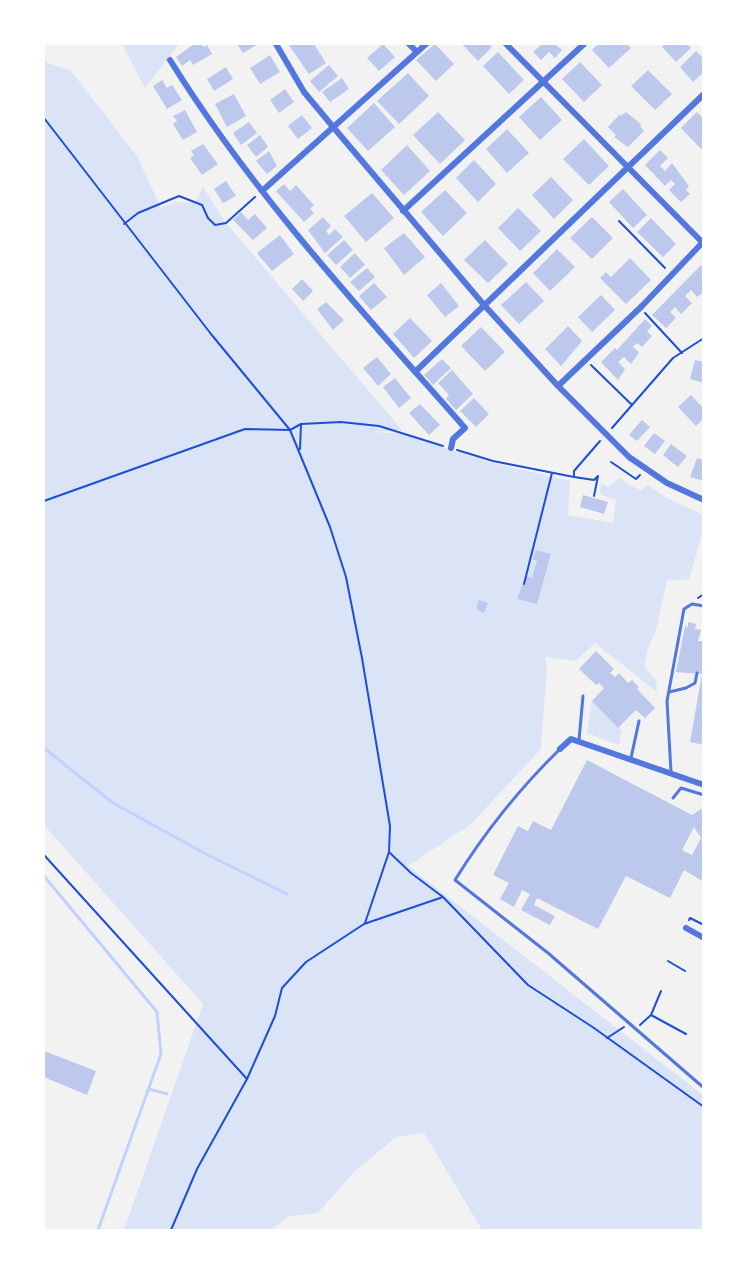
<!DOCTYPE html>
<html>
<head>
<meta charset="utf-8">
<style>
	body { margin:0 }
	#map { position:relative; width:747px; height:1274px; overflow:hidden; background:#f2f2f2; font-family:Signika,sans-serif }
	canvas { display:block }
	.frame { position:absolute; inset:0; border:45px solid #fff; pointer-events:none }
</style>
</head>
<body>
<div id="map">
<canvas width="747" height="1274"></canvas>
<div class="frame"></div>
</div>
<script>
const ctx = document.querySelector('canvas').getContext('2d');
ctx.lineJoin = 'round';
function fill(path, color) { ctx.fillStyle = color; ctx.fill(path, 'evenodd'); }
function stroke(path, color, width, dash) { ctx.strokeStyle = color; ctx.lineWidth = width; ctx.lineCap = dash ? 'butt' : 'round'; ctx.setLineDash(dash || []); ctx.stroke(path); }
fill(new Path2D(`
	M122,44H179L145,88Z
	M44,57L48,63L71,71L137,156L161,208L176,202L195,203L203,187L226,223L402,430L374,432L401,434L488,462L570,481L568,515L613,523L616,500L600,494L601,483L609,487L619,478L640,491L648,485L665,497L703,515V531L689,579L667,581L656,630L648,648L644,666L656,680L657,692L595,643L576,661L545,657L547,665L541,749L471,824L408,866L703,1095V1230H482L424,1133L396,1137L355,1171L318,1213L290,1216L270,1230H124L203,1004L44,825Z
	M592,701L622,731L619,745L587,733Z`), '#dbe4f7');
stroke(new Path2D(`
	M44,748L113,803L204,853L287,894
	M44,876L157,1012L161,1054L98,1230
	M149,1089L167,1094`), '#bfd3fe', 3);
fill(new Path2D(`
	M194,44H201L204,47L207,45L212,54L193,65L190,60L182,66L176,57Z
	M237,44H258L243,53Z
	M288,44H314L326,63L309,74Z
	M383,44L395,57L379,71L367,58Z
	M435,44L454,64L436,81L416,60Z
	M462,44H489L492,47L478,61Z
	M542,44H555L562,50L555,58L549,52L541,60L533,52Z
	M598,44H627L631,48L609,68L592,50Z
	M665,44H687L691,48L676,62L662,47Z
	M696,51L704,59V72L693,82L680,67Z
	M498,52L524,80L509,94L483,66Z
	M270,55L280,72L260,84L250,68Z
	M580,62L602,85L584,102L562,79Z
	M329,65L338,76L319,92L310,81Z
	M226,67L233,79L214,91L207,79Z
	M648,70L672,94L655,110L631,86Z
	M408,73L429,96L399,124L377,101Z
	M342,78L349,89L330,102L322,92Z
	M162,80L167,88L172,85L182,100L167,109L153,86Z
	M285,89L294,102L279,113L270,100Z
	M234,94L246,116L227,127L215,104Z
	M541,97L562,120L540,140L519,117Z
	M374,103L395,127L368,151L347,128Z
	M185,110L197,132L183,140L173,124L177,121L173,116Z
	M438,112L465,140L440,164L413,135Z
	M626,112L642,125L640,126L644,131L628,147L614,137L616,135L608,127L620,114L621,116Z
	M697,112L704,119V146L701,149L681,128Z
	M302,115L312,128L298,139L288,126Z
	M249,122L257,133L241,145L233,133Z
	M507,129L529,153L507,173L486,149Z
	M260,135L268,147L256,157L247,145Z
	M584,139L609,166L589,185L563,159Z
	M203,144L218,164L202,175L190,158L194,155L191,151Z
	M407,145L430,171L404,195L381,170Z
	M660,150L668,158L660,166L665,171L672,163L689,186L686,190L690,194L681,202L669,190L675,184L671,180L665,186L645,165Z
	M269,151L277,166L267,174L256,161Z
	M474,160L496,184L478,202L456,178Z
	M551,177L573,200L554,219L532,195Z
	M226,181L236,196L223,203L214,189Z
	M284,184L290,191L296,185L314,205L310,209L314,213L304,222L276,191Z
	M623,189L647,215L633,228L609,202Z
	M445,190L467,213L443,236L421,212Z
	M372,193L394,218L366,242L344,216Z
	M518,208L541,231L520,251L498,228Z
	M241,212L248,220L255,214L267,228L253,240L233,220Z
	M323,217L331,226L326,231L329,235L335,229L343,237L325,253L308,230Z
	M592,217L613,238L592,259L570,238Z
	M651,218L676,244L663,257L637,232Z
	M404,233L425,257L404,275L384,248Z
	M280,235L294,254L272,271L257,253Z
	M344,240L353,250L336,265L327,255Z
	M485,240L508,264L488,283L464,260Z
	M557,249L575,267L550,291L533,273Z
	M355,253L365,265L350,278L340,267Z
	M630,258L651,280L626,304L600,278L606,272L611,277Z
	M701,265L704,268V292L697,297L691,290L685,296L692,303L681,314L675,307L670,312L676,318L666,328L652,315Z
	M367,268L375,277L359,291L350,282Z
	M302,279L313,291L303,301L292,289Z
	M526,282L544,301L519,324L501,305Z
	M374,283L387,297L371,310L359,296Z
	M441,283L459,306L445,317L427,295Z
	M601,295L615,310L592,332L578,317Z
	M326,302L344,320L333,330L317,309Z
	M410,318L432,341L414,358L393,334Z
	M645,319L652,326L647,331L652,336L642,347L637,343L633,347L639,352L631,364L624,357L618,362L625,369L618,380L601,362L615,348L617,350Z
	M568,326L582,341L561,366L545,349Z
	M481,327L505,352L485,371L461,346Z
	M377,357L391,374L378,386L363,368Z
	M442,359L451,368L433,385L424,375Z
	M695,360L704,362V383L690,379Z
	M452,370L473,394L456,410L446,399L449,395L438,383Z
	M395,378L411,398L399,408L383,387Z
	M691,395L704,409V418L696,426L678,407Z
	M474,398L489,414L476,427L460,411Z
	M420,404L440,425L429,435L409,413Z
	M642,420L650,427L637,441L629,435Z
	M654,433L665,441L655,454L644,446Z
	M671,444L687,456L678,467L663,455Z
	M697,458L704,460V481L690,477Z
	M583,495L608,502L604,514L580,507Z
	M536,550L551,554L537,604L517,599L526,576L532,578L537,560H533Z
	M479,600L488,603L484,613L476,609Z
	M688,622L696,624L695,629L701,630L698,641L704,642V745L690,742L702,674L676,672L685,626L688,627Z
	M596,651L614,669L610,673L615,677L619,673L628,683L632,680L639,687L637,689L655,708L645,718L636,710L618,728L592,701L604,688L599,683L596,685L579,669Z
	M587,760L692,815L704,807V882L684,870L670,898L626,876L598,929L537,898L534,905L555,916L550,925L521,910L530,894L522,890L514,907L500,899L509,883L493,875L518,826L528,831L533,821L551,830ZM694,827L701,838L692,855L682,850Z
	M44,1051L96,1071L87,1095L44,1077Z`), '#bdc9ec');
stroke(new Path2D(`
	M44,118L211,334L290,430L330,527L346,577L362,658L390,826L389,852L411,873L443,897L528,985L594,1028L704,1107
	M619,221L665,268
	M124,224L138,213L179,196L202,205L208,218L215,225L226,223L255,197
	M645,313L682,353
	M591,365L632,405
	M612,428L673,358L704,338
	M300,449L301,424
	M457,450L493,461L574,477V471L600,441
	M611,462L636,479L640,475
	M574,477L594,480L598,476
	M594,496L598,476
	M44,501L245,429L290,430L301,424L341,422L379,426L443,446
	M524,584L552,473
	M698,598L704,594
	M44,855L247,1079
	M689,920L690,918L704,925
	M365,923L389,852
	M668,961L685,971
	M651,1015L661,991
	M640,1025L651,1015L686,1034
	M607,1038L624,1027
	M171,1230L197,1169L247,1079L275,1016L282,988L306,962L364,924L443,897`), '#1d4ed8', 2);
stroke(new Path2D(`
	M703,642H704
	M669,692L686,688L695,683L697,673
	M579,740L583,696
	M560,749C518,790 486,830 455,880L548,953L704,1088
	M631,758L639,721
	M671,772L667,701L684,609L692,604L704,606
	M673,798L681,788L704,795`), '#5277de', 3);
stroke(new Path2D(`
	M276,44L304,92L334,128L484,305L558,386L629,457L667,483L704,500
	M409,44L417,52
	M506,44L702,242
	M170,60C253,194 361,310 465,428L453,439L451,448
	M262,191L426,44
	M403,211L584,44
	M415,372L704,94
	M558,386L642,306L704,241
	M560,749L571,739L704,785
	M686,928L704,938`), '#5277de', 6);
</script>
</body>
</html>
